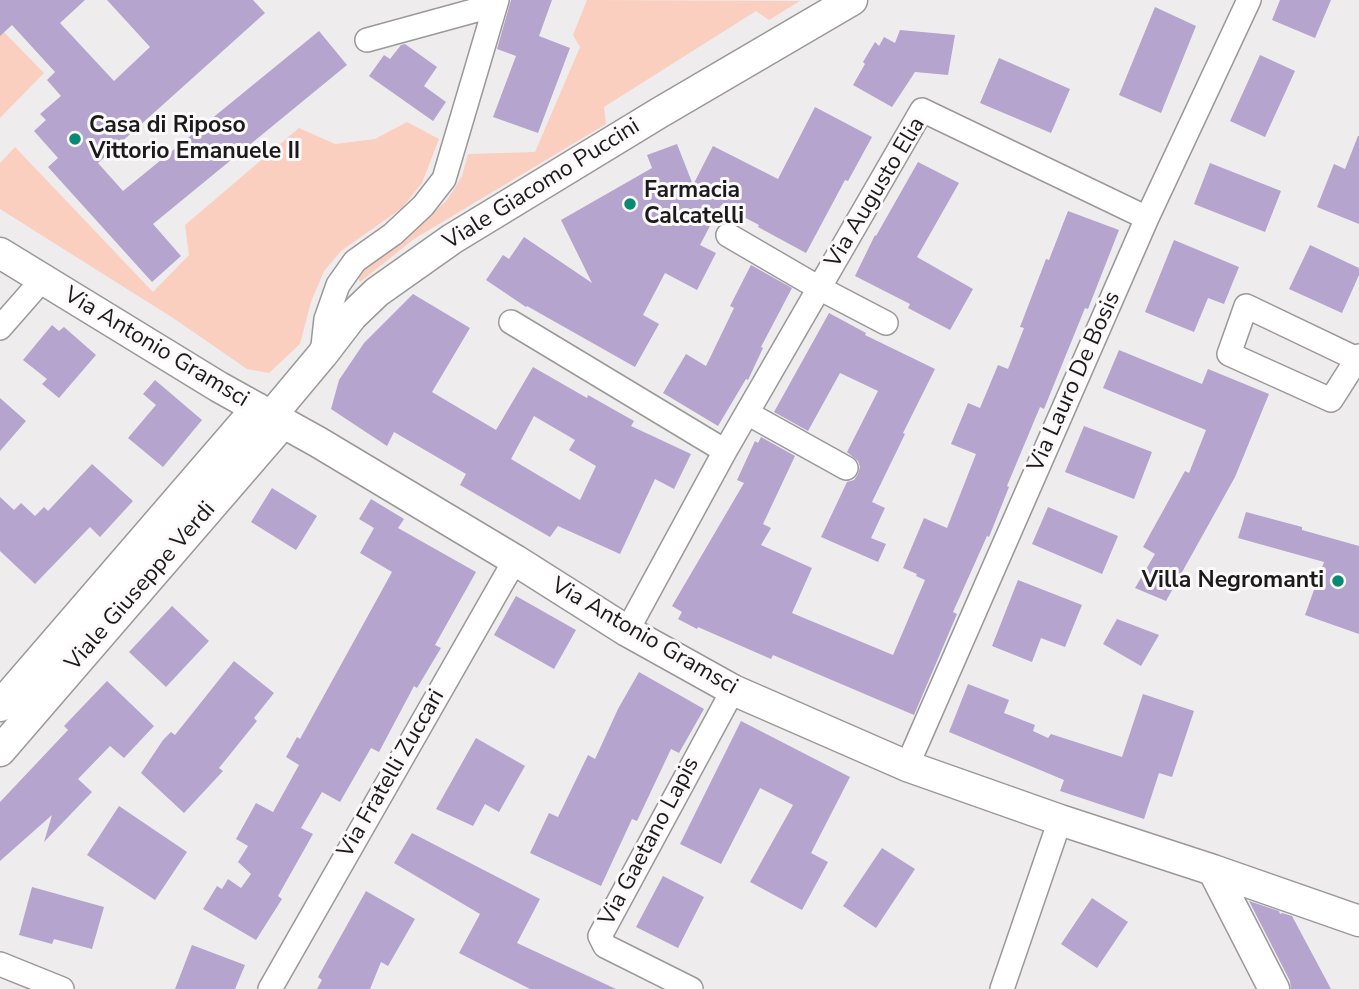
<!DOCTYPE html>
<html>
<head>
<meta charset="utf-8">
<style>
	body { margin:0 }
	canvas { display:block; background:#efecee }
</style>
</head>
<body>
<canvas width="1359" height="989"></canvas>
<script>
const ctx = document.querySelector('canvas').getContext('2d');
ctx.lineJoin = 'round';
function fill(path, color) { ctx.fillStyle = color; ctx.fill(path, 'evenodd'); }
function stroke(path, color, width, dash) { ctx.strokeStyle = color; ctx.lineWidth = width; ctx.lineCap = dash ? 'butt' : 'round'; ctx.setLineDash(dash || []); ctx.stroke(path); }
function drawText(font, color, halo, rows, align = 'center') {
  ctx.font = font + ' "Nunito Sans",sans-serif'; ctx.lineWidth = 6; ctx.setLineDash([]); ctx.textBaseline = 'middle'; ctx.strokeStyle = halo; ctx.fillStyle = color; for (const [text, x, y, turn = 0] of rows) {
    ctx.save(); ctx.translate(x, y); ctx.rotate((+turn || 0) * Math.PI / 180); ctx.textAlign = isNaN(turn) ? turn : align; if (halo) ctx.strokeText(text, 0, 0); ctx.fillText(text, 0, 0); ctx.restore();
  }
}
fill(new Path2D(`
	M587,0L800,1L769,20L756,11L604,107L606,124L414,239L360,282L357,275L389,248L422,224L447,200L462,176L468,154L535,152L580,47L573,35Z
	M0,28L44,73L0,118Z
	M407,122L439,139L422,183L402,208L341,251L324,271L311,302L300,344L269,373L247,369L173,318L0,209V163L15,147L153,292L189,255L185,225L299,128L335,144L375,139Z`), '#facfbf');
fill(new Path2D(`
	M0,0H85L60,23L114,81L150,47L107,0H253L265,13L98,163L123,191L319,31L347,65L153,224L181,256L152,282L48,167L58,158L34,131L46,120L40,114L61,96L47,80L55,72L12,25L0,36Z
	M511,0H552L539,36L570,48L538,133L493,117L516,56L497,49Z
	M1280,0H1331L1315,38L1272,20Z
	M1155,7L1196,26L1161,113L1119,95Z
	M900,30L955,35L948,75L915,72L892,107L853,85L865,64L863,62L875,42L879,46L884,37L895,43Z
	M405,44L437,67L424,86L446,102L433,121L369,76L384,55L390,59L401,45Z
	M1260,55L1295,71L1265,137L1230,121Z
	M999,58L1070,89L1051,133L980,103Z
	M815,107L872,137L848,181L845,180L806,253L758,227L759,225L721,205L700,245L716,253L697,290L665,273L643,315L659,324L635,367L527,306L526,307L486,280L503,255L509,259L524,237L592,283L561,220L652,168L647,155L677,144L693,185L713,146L778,179Z
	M1358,136H1359V224L1317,207L1334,164L1345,169Z
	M918,162L959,183L917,257L973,289L950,330L908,308L910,304L855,276L875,235L876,236Z
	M1210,163L1281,191L1265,232L1194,204Z
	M1068,211L1119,230L1088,309L1085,308L1044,409L1040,407L1007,486L1009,487L989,537L987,536L953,612L957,614L914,715L773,655L771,659L698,627L697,629L678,619L682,612L672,606L744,483L737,480L755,441L758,443L761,437L795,456L763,524L771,528L761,545L812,568L792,613L893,655L925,580L916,576L917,574L903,568L924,518L947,528L976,454L951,444L968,403L980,408L998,365L1008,369L1024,328L1020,327L1046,259L1049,260Z
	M1174,240L1239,267L1224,304L1208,298L1194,332L1145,312Z
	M1310,245L1359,268V275L1342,313L1289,289Z
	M751,265L792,288L761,347L763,348L748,380L746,379L718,426L663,393L686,354L706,366L734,308L730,306Z
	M413,294L470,328L432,392L496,430L533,367L587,398L588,395L634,421L631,426L691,454L674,489L655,479L620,554L558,526L550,537L460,485L466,474L394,432L387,446L331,409L339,380L364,343ZM534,416L575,440L569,450L596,466L580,500L511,459Z
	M829,313L866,333L865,335L935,369L903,433L905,434L872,502L885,508L871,538L886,544L878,562L821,537L847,482L854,480L858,474L860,467L858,461L847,452L878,391L840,373L808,431L774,412Z
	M52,325L59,331L64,327L96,355L59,398L42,384L47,379L23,360Z
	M1119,350L1202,384L1208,369L1269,394L1235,477L1166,601L1135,588L1155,554L1143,547L1185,471L1189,473L1206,430L1103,388Z
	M155,380L202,420L163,467L128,438L156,405L143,394Z
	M0,398L26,421L0,451Z
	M1084,426L1152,452L1134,499L1065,472Z
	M92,464L133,501L100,537L90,527L35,584L0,551V497L14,510L21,503L35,516L44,507L48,511Z
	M272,488L317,516L296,550L251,522Z
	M371,499L404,519L398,528L476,572L435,645L441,648L417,688L414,686L379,752L371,748L340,802L322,792L301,828L313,834L278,896L282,899L256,940L203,909L217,886L222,889L228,879L241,888L251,874L238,862L248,846L236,839L256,803L273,812L299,765L286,757L297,737L300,739L392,572L360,553L374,528L359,519Z
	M1048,507L1118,536L1102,574L1032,544Z
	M1246,512L1302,527V530L1359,546V634L1305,615L1324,562L1238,538Z
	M1018,580L1082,605L1065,647L1041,638L1032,662L992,646Z
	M516,596L576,630L554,669L494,635Z
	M172,606L209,641L166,687L129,652Z
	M1117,619L1159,635L1141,666L1103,644Z
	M234,661L274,693L254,718L257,721L219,768L223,771L184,813L141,773L163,740L171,732L175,735Z
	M639,672L704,709L679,753L671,749L637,821L632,819L601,886L530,853L549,813L558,817L588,755L595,759L618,709Z
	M107,681L154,726L124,758L110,746L78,779L92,792L44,842L52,815L0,861V802L68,730L64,726Z
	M968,684L1009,700L1004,713L1035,725L1033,731L1048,738L1051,734L1122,757L1143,694L1194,711L1172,777L1159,773L1144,819L1060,791L1064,780L949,732Z
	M741,721L850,777L811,853L828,862L802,910L750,882L793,805L760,788L721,864L680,844Z
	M476,738L525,766L499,812L485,804L473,826L436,809Z
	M119,806L187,852L155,900L87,855Z
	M412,833L540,899L517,943L616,989H530L459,953L480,914L394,863Z
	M882,848L915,869L876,928L843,906Z
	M663,876L704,897L678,948L636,927Z
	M32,887L104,907L92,949L54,939L52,944L19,935Z
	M366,891L415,919L388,966L381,962L370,989H317L322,980L318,977Z
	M1092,898L1128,922L1097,968L1061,944Z
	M1249,901L1279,911L1280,914L1282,913L1292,916L1331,989H1291L1290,981Z
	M192,945L245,965L235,989H175Z`), '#b5a4cd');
const minor = new Path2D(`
	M367,40L495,5
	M728,235L819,288L886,323
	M511,322L725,451
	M0,328L42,280
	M322,355L326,319L338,285L355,261L393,234L423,206L444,179L497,0
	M1357,359L1246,306L1229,354L1331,400L1359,356
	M747,413L846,468
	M627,631L725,451L922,110L1147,218
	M907,766L1147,218L1249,0
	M0,964L62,989
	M270,989L515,560
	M691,989L605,946L600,936L733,690
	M1002,989L1060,820`);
const tertiary = new Path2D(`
	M0,253L219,387L318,442L515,560L627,631L733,690L907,766L1060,820L1213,870L1274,989
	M271,416L322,355L352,316L377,292L452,239L659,113L852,0
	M0,706L257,408
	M0,751L283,423
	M1213,870L1359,921`);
stroke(minor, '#9b989a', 26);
stroke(tertiary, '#9b989a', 33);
stroke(minor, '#fff', 23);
stroke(tertiary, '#fff', 30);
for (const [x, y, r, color] of [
	[75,139,7,"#088b70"],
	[630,204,7,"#088b70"],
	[1338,581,7,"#088b70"]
]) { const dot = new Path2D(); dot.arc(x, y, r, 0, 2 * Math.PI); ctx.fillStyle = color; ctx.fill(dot); stroke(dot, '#fcf9fb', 2.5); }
drawText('bold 23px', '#1c1a1b', '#fcf9fb', [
	["Casa di Riposo",89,126],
	["Vittorio Emanuele II",89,152],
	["Farmacia",644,191],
	["Calcatelli",644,217],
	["Villa Negromanti",1324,581,"right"]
], 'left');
drawText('23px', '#1c1a1b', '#fcf9fb', [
	["Viale Giacomo Puccini",542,185,-32],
	["Via Augusto Elia",876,193,-59],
	["Via Antonio Gramsci",156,348,31],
	["Via Lauro De Bosis",1075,382,-66],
	["Viale Giuseppe Verdi",141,587,-49],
	["Via Antonio Gramsci",644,637,30],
	["Via Fratelli Zuccari",392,774,-60],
	["Via Gaetano Lapis",650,842,-62]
]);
</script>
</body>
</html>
